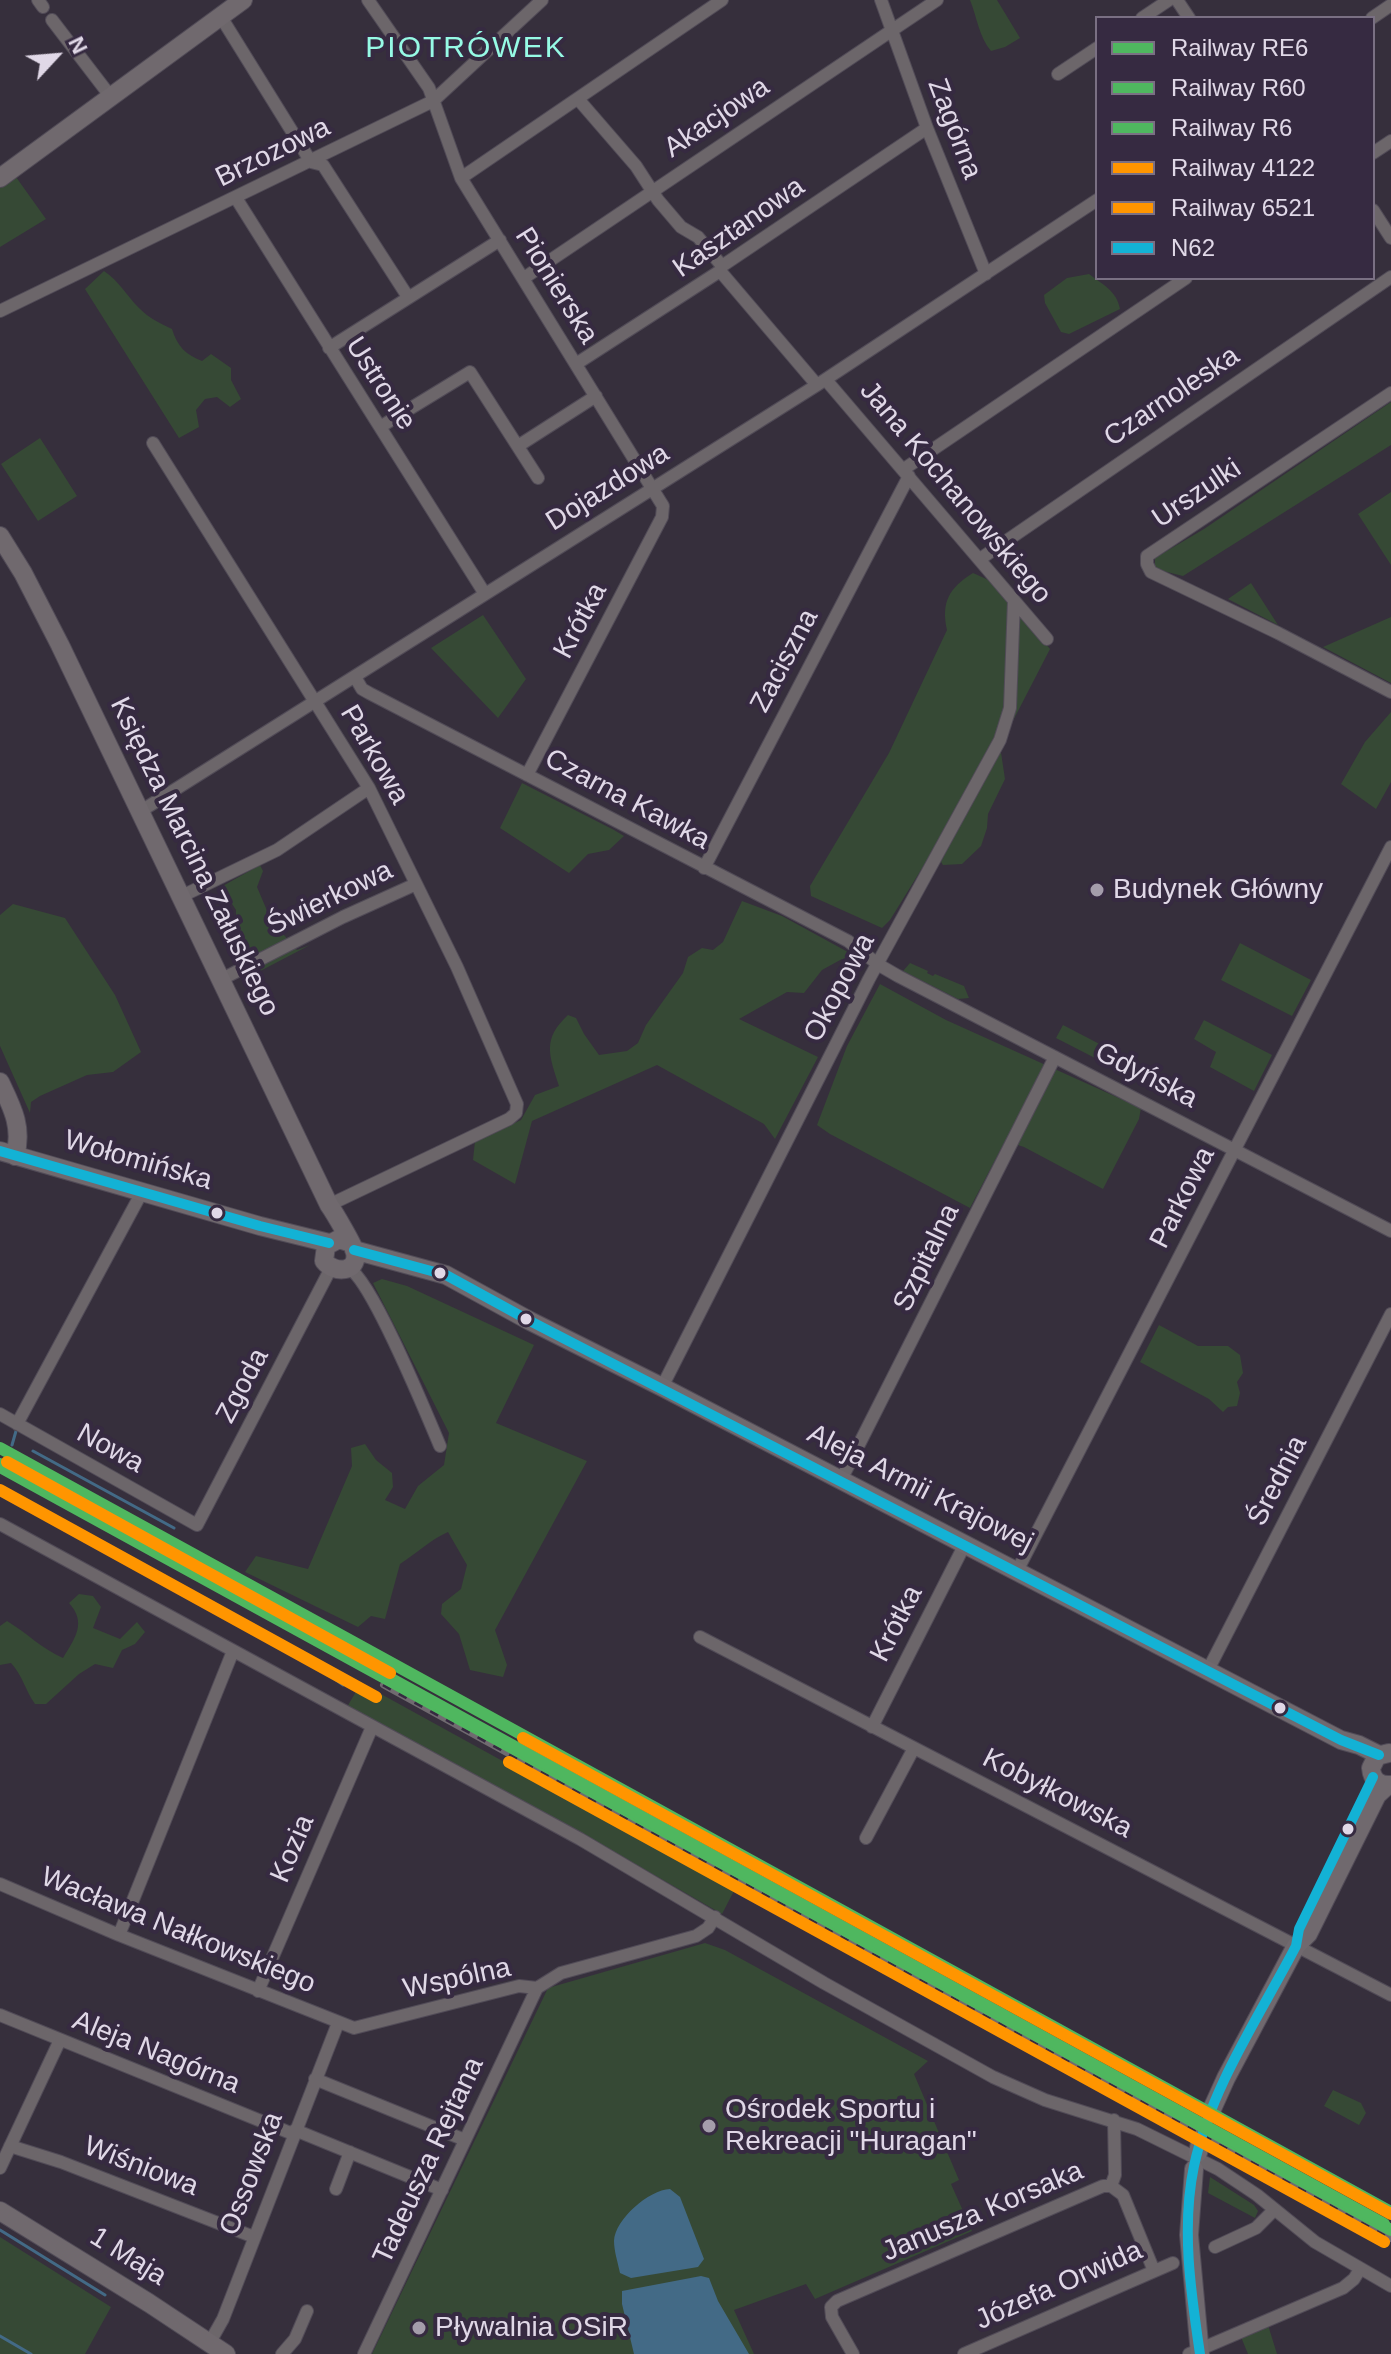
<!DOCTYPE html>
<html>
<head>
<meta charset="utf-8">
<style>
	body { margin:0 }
	#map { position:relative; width:1391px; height:2354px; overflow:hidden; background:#362f3c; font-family:Arial,sans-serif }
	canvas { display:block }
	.legend { position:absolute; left:1095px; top:16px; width:280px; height:264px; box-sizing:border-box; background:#362a41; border:2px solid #7a7083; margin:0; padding:10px 14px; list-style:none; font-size:24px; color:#e0d8e7 }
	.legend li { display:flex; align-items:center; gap:16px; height:40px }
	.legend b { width:40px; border:2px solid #7a7083 }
	.north { position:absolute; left:16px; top:16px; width:80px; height:80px; -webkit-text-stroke:6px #362a41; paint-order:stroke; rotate:64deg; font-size:22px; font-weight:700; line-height:32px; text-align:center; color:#e0d8e7 }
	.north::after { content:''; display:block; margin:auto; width:28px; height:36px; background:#e0d8e7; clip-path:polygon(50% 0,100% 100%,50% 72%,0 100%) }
</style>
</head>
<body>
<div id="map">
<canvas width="1391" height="2354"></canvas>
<ul class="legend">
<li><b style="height:10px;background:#4fb75f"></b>Railway RE6</li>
<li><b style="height:10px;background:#4fb75f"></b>Railway R60</li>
<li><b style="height:10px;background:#4fb75f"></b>Railway R6</li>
<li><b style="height:10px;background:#ff9500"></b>Railway 4122</li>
<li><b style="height:10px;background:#ff9500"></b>Railway 6521</li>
<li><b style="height:10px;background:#13b2d5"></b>N62</li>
</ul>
<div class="north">N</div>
</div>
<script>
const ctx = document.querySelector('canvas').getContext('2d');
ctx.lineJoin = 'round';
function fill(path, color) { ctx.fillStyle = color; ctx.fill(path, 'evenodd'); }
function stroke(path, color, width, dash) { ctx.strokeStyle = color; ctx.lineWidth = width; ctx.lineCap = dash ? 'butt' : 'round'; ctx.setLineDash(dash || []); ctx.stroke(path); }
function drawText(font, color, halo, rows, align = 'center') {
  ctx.font = font + ' Arial,sans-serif'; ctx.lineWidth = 8; ctx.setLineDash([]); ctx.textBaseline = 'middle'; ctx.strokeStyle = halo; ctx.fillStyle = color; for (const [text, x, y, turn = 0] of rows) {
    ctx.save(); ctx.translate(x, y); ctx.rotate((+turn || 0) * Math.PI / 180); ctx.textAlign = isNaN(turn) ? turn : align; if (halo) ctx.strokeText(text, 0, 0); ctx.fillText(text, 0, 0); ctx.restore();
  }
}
fill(new Path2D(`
	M970,0H997L1020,38L1005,47L991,51C979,37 977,17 970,0Z
	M16,177L46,219L0,247V188Z
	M104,271C119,281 127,296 139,308C149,318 159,323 172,329C177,346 186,355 202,361L211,354L231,368V380L241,399L230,407L217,397L205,399L196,410L199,427L179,438L85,289Z
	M1089,274C1102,284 1117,291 1120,309L1069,334L1061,332L1045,303L1044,295L1067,278Z
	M1391,402V445L1183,576L1155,569V558L1204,529Z
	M40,438L77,496L38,521L1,464Z
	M1391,492V565L1358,514Z
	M973,573L993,582L1050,649L1000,746L1005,779L988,814L987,828L981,846L962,864L943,865L941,862L959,825L947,828L890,920L882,928L811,896L810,886L889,753L947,630C941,602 949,588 973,573Z
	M1251,583L1278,625L1228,599Z
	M483,615L526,679L498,718L431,648Z
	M1391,617V683L1323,647Z
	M1391,712V782L1376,809L1341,784L1365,742Z
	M522,783L614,830L624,836L609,850L588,854L569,873L500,828Z
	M260,865L263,871L257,887L271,920L297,950L310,945L243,980L228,940L236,932V910L221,887Z
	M742,901L782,916L857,957L861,969L842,959L822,970L804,993L787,992L739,1019L818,1057L775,1139L764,1124L657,1065L532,1121L515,1184L473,1160L475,1141L521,1120L535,1095L559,1086C549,1055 542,1039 568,1015L576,1018L584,1034L599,1055L627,1051L638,1043L646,1025L683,973L688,957L702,948L713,950L723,942Z
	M13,904L65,918L115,995L141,1052L113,1072L87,1075L40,1096L31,1102L30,1113L0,1046V915Z
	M1240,943L1311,980L1292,1016L1221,980Z
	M910,963L928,971L927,973L933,976L935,974L964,986L969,998L958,999L903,971Z
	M880,984L946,1020L1141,1108L1139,1119L1103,1189L1024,1147L1005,1141L970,1208L830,1134L817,1125L847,1046Z
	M1204,1020L1272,1055L1254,1091L1210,1067L1216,1052L1194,1039Z
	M1063,1025L1136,1063L1130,1076L1056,1038Z
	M382,1279L407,1286L534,1345L496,1423L587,1461L495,1630L507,1665L503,1677L470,1670L459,1634L441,1614L442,1604L461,1589L467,1565L448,1532C430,1540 417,1553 400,1564L385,1619L371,1616L358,1627L245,1572L256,1556L308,1569L352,1466L351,1448L365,1444L376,1460L392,1473L393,1487L385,1500L405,1509L418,1486L444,1465L449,1433L373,1283Z
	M1159,1325L1198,1346H1228L1240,1355L1243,1373L1237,1382L1240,1393L1237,1406L1228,1407L1223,1412L1209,1399L1140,1362Z
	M79,1594L93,1596L101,1607L93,1628L120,1639L137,1622L145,1632L135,1644L122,1650L113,1668L95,1664L79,1674L46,1704H35C25,1690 23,1676 11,1663L0,1665V1626L7,1621C27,1633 42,1649 63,1658C75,1638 87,1623 69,1603Z
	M361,1683L735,1889L722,1914L616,1853L347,1707Z
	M705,1943L725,1950L928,2061L914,2074L959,2180L951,2184L972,2231L815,2299L806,2284L734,2310L754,2354H372L548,1988Z
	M1333,2090L1361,2103L1366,2113L1359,2125L1324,2106Z
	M1210,2177L1254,2205L1258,2211L1255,2218L1208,2193Z
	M0,2237L111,2307L85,2354H0Z
	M1268,2325L1277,2354H1248L1241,2337Z`), '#364935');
fill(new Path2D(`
	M670,2189L680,2197L704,2259L698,2267L631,2278L620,2273C618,2263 614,2251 614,2241C615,2219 649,2190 670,2189Z
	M701,2276L709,2278L718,2301L749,2354H634L622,2304V2291Z`), '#436a86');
stroke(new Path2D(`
	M12,1445L16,1431
	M33,1451L174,1528
	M7,1496L316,1665L343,1685
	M0,2230L105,2295
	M0,2336L31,2354`), '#436a86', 3);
stroke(new Path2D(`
	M1200,2143L1212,2109`), '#504856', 18, [18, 9]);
const street = new Path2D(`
	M38,0L43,7
	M368,0L429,88L461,178L663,506L662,517L527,775
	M881,0L927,128L986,274
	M1177,0L1189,18
	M221,17L311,162L323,165L408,297
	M1142,18L1169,0
	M1372,18L1391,5
	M52,20L111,97
	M1058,74L1097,48
	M578,99L636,166L658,200L681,227L698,237L722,266
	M1373,153L1391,141
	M461,178L722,0
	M236,198L485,594
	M1373,210L1391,238
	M720,271L817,385
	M524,278L937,0
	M0,311L433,101L542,0
	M329,348L500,240
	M576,364L720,271L722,266L927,128
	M826,380L1047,639
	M1391,393L1147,556V564L1151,572L1278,633L1391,692
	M380,427L470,372L538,478
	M153,443L369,788L457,967L517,1104L516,1113L509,1119L329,1205
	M518,446L596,396
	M904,469L1186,278
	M980,559L1391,277
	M355,677L362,689L369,693L848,941L879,965L898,976L1391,1231
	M141,811L817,385L1097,200
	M704,868L909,476
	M182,896L277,850L369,788
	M222,979L343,917L416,884
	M349,1268C373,1283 426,1413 440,1446
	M662,1387L869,979L1000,740L1010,708L1014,600
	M0,1414L197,1525L331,1268
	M17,1424L142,1192
	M841,1480L1055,1057
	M0,1524L580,1839L824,1983L993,2077L1045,2100L1137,2129L1218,2169L1257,2195L1315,2242L1391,2286
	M1017,1571L1391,847
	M700,1637L1391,1995
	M1208,1670L1391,1314
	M872,1727L965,1544
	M866,1838L914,1748
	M0,1884L119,1935L354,2028L519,1986L537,1988L561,1973L696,1936L708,1928L715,1917
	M119,1935L233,1651
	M258,1991L372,1727
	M0,2015L293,2134
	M315,2079L465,2140
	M295,2130L442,2190
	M10,2146L61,2162L254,2237
	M0,2168L60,2040
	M1111,2186L1115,2175L1114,2120
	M336,2189L350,2152
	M1215,2247L1256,2228L1274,2210
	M210,2342L223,2319L338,2023
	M282,2354L295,2339L307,2311
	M364,2354L537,1988
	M853,2354L832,2317L831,2307L837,2301L1103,2186H1111L1123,2195L1154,2271
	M964,2354L1173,2263
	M1189,2354L1343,2288L1354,2279L1360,2269`);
const secondary = new Path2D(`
	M0,178L243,0
	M0,536L23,573L60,645L329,1205C334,1212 354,1246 355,1252C359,1273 334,1274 324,1261L326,1246L339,1239L348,1242
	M0,1082C12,1107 23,1127 15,1156
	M0,1151L260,1226L329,1243
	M354,1250L446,1275L530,1321L662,1387L1341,1740L1359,1745L1379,1755
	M1389,1753L1377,1756L1371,1768C1372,1780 1379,1786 1391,1785
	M1212,2109L1226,2078L1296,1946L1308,1934L1377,1795L1387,1786
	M1198,2153L1200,2143
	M1194,2169L1189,2235L1200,2354
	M0,2211L149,2303L226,2354`);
stroke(street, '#514b57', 14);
stroke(secondary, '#514b57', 20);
stroke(street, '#6c666a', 12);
stroke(secondary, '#70696e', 18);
const rail = new Path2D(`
	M383,1685L1391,2239`);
stroke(rail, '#706a70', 6);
stroke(rail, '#362a41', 3, [9]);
stroke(new Path2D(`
	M0,1151L260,1226L329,1243
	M354,1250L446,1275L530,1321L1341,1740L1379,1755
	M1200,2354C1191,2293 1181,2228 1194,2166C1211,2087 1259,2017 1296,1946L1299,1929L1373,1777`), '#13b2d5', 10);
stroke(new Path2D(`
	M0,1467L1391,2230`), '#4fb75f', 12);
stroke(new Path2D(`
	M0,1448L1391,2212`), '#4fb75f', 12);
stroke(new Path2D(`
	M0,1464L1384,2224`), '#4fb75f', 12);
stroke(new Path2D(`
	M0,1490L376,1697
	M509,1762L1384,2242`), '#ff9500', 12);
stroke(new Path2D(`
	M7,1462L390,1673
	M523,1738L1391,2214`), '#ff9500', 12);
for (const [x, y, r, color] of [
	[1097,890,8,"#a49dab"],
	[217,1213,7,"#e0d8e7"],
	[440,1273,7,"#e0d8e7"],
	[526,1319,7,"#e0d8e7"],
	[1280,1708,7,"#e0d8e7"],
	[1348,1829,7,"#e0d8e7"],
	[709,2126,8,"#a49dab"],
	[419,2328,8,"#a49dab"]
]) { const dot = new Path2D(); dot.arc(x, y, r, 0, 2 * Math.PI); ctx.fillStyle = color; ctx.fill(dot); stroke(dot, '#362a41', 3); }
drawText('28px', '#e0d8e7', '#362a41', [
	["Akacjowa",717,118,-34],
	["Zagórna",954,129,69],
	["Brzozowa",273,153,-26],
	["Kasztanowa",739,228,-35],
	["Pionierska",556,286,58],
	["Ustronie",380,384,57],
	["Czarnoleska",1172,397,-34],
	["Dojazdowa",608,488,-32],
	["Jana Kochanowskiego",955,493,50],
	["Urszulki",1197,494,-34],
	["Krótka",581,621,-62],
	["Zaciszna",785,661,-62],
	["Parkowa",374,755,60],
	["Czarna Kawka",627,800,28],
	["Księdza Marcina Załuskiego",194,857,64],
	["Świerkowa",330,899,-26],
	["Okopowa",840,988,-62],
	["Gdyńska",1146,1076,27],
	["Wołomińska",138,1161,16],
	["Parkowa",1183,1198,-63],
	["Szpitalna",927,1258,-64],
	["Zgoda",243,1386,-62],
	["Nowa",110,1449,29],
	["Średnia",1278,1481,-63],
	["Aleja Armii Krajowej",920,1489,27],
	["Krótka",897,1624,-63],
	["Kobyłkowska",1057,1794,27],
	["Kozia",293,1849,-67],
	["Wacława Nałkowskiego",178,1931,22],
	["Wspólna",457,1979,-12],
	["Aleja Nagórna",156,2053,22],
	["Tadeusza Rejtana",429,2161,-65],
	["Wiśniowa",141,2167,21],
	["Ossowska",252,2174,-69],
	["Janusza Korsaka",983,2212,-23],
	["1 Maja",128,2257,32],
	["Józefa Orwida",1059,2286,-24]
]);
drawText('28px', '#e0d8e7', '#362a41', [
	["Budynek Główny",1113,890],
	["Ośrodek Sportu i",725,2110],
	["Rekreacji \"Huragan\"",725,2142],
	["Pływalnia OSiR",435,2328]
], 'left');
ctx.letterSpacing = '2px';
drawText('30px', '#96fae5', '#362a41', [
	["PIOTRÓWEK",466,49]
]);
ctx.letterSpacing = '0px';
</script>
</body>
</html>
